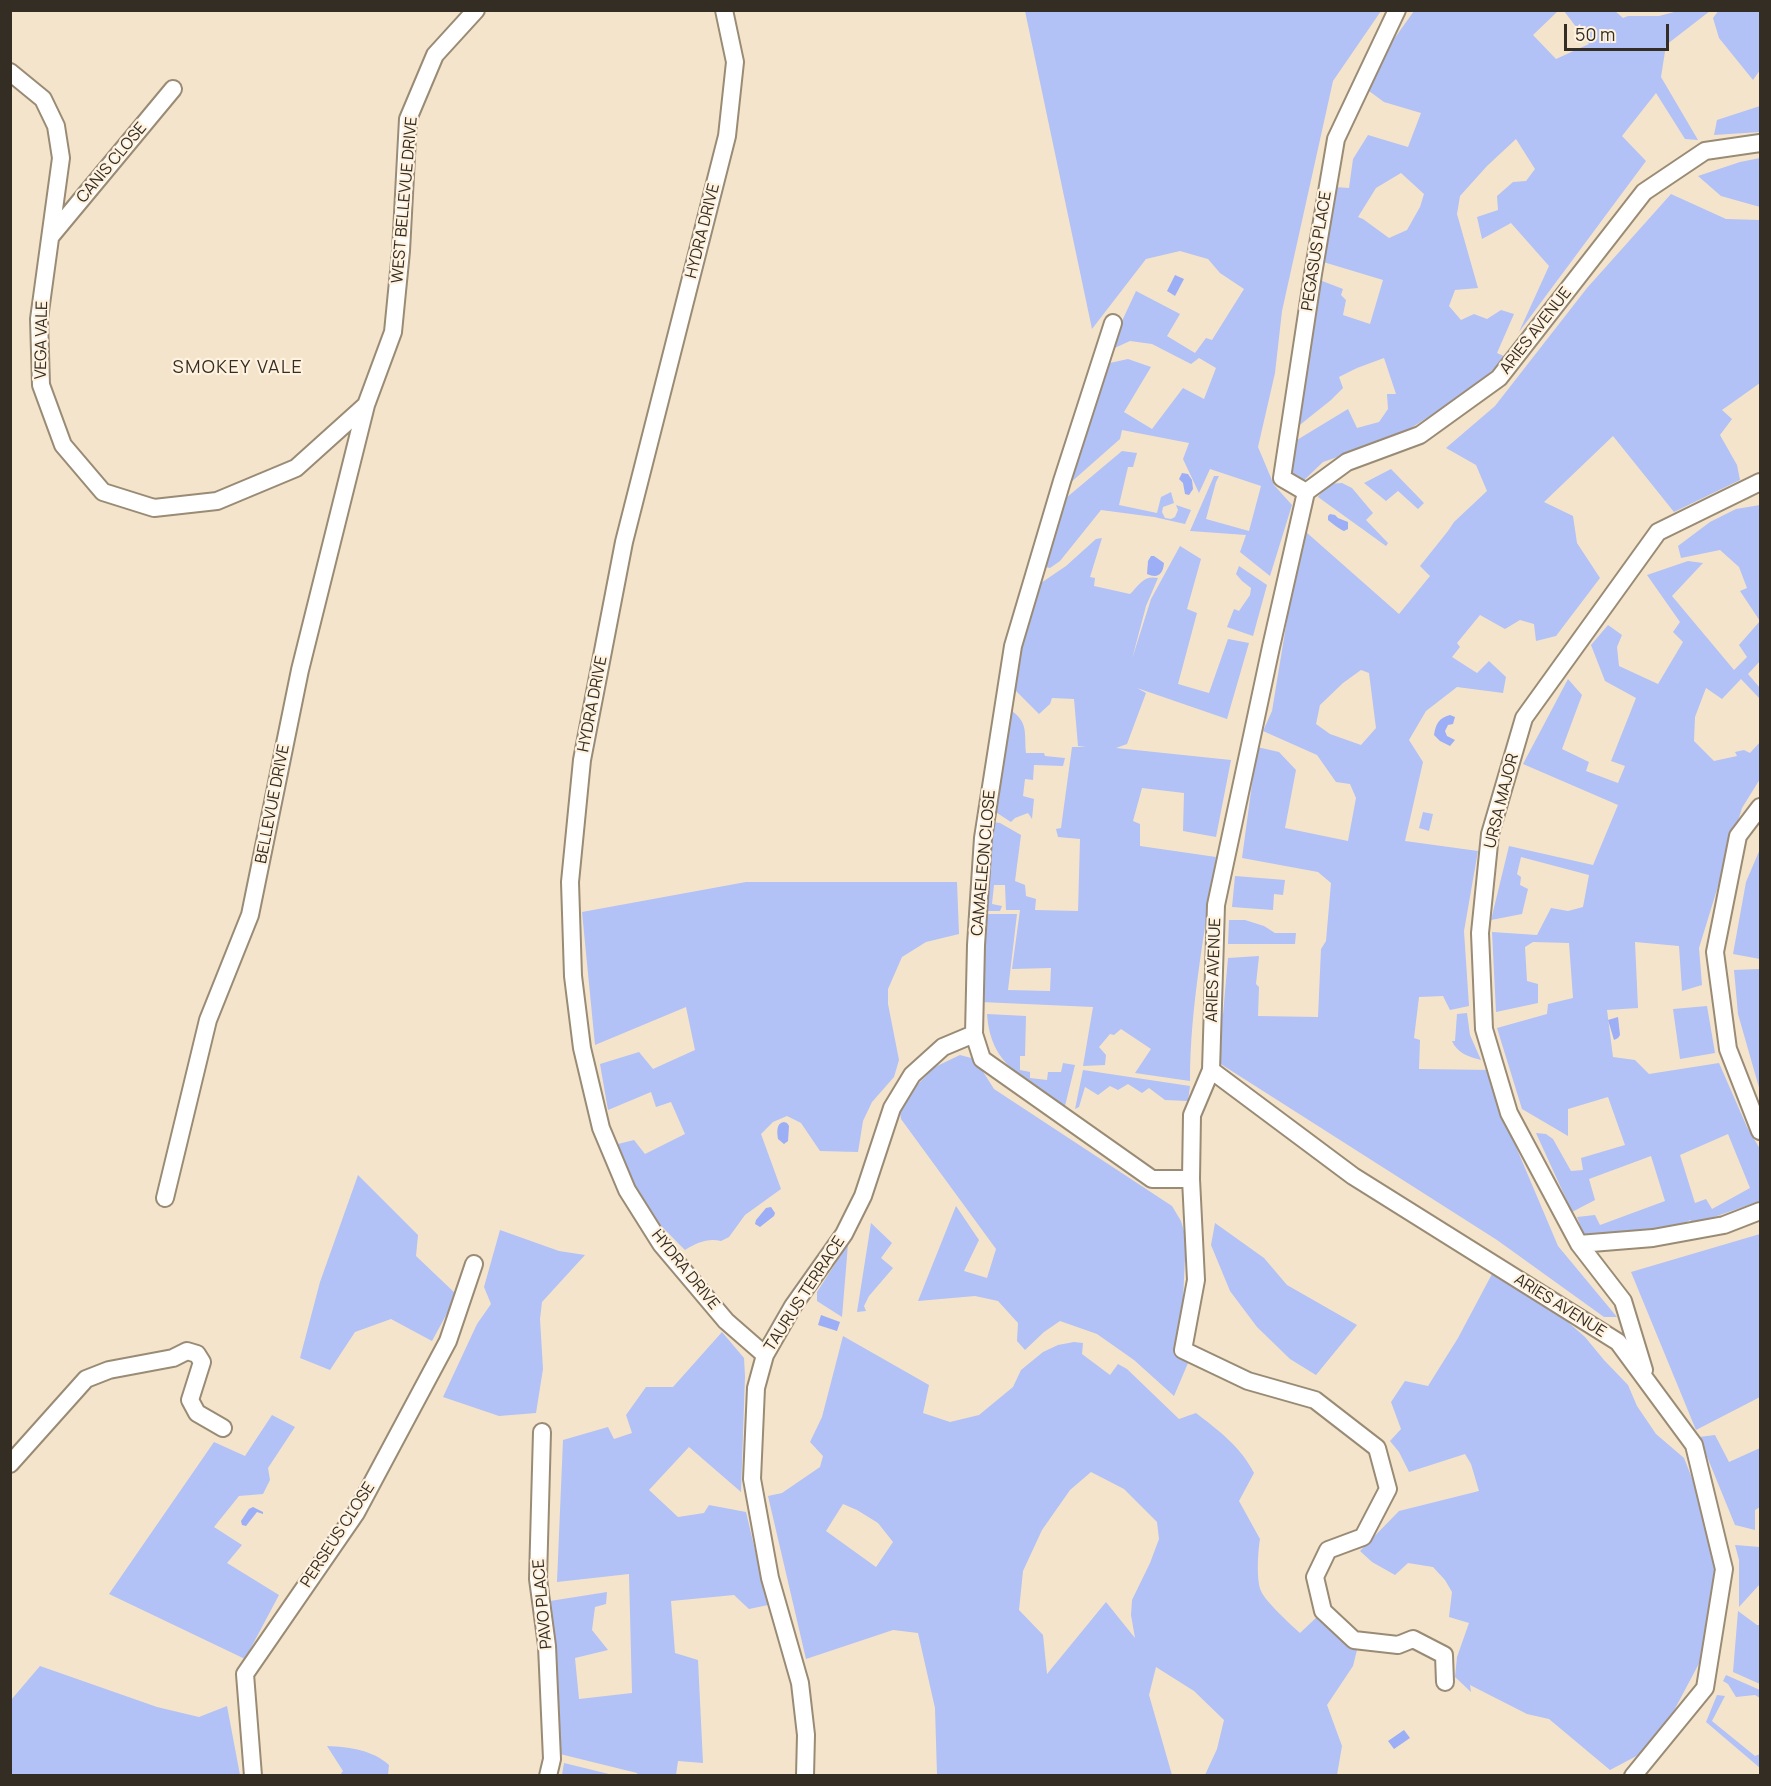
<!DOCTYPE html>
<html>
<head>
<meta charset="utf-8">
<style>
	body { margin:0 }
	#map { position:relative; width:1771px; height:1786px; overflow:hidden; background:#f4e4cc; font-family:Manrope,sans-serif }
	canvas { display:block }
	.frame { position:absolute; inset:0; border:12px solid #332d24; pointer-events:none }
	.scale { position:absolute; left:1564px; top:24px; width:105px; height:27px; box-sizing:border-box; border:3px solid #332d24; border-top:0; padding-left:8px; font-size:18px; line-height:21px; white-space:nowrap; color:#332d24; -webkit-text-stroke:4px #fff2df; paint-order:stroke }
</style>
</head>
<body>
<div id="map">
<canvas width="1771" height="1786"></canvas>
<div class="frame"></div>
<div class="scale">50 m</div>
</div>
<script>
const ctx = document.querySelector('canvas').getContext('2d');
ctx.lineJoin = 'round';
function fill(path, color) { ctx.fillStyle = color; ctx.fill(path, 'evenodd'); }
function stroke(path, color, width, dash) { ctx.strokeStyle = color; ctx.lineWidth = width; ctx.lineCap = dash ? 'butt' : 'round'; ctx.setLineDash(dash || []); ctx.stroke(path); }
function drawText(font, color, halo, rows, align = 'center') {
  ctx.font = font + ' Manrope,sans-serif'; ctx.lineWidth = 4.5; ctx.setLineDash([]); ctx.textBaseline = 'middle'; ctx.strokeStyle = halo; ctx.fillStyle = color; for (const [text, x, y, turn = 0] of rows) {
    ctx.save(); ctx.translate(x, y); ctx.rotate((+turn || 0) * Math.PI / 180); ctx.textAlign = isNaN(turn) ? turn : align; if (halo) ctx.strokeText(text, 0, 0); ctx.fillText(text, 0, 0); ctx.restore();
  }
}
fill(new Path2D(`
	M1719,10L1760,11V70L1753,80L1719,38L1713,18Z
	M1025,11H1381L1333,81L1282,311L1275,373L1258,447L1274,485L1292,505L1270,576L1240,552L1246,535L1190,531L1214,476H1219L1216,482L1206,519L1249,531L1261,486L1210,469L1199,493L1183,459L1189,443L1122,430L1120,439L1069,484L1105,364L1128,359L1151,367L1124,412L1152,429L1183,388L1204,399L1216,368L1199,358L1191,364L1152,344L1130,341L1108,351L1136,291L1180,314L1167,336L1195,353L1206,338L1212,340L1244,289L1220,273L1208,259L1180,251L1146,259L1092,329Z
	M1414,11H1556L1557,12L1533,35L1556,59L1589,44L1564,11H1615L1623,18L1628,16H1659L1678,11H1710L1666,45L1661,77L1698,140L1685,139L1656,93L1622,136L1646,161L1519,332L1549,266L1511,223L1482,239L1477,217L1498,210L1497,196L1513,182L1526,181L1535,169L1516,139L1487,166L1460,196L1457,214L1478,288L1455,290L1449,306L1461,320L1474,314L1487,319L1501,310L1514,314L1497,353L1506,357C1478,387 1442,408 1408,430L1406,433L1323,462L1300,484L1289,473L1292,443L1348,409L1357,428L1379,422L1388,409L1387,394H1396L1384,358L1357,368L1339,377L1343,388L1331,400L1296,428L1317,279L1343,289L1341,295L1346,300L1343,315L1370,324L1383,280L1320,261L1335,187L1349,188L1353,159L1368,135L1408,147L1421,113L1384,102L1369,91L1389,46ZM1401,173L1424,194L1420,207L1407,230L1389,238L1363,219L1358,217L1376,188Z
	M1760,106V132L1714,135L1717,120Z
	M1760,158V207L1721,196L1698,176L1740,162Z
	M1671,194L1726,219L1760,220V383L1722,410L1732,419L1720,435L1737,465L1740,480L1674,512L1613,436L1544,502L1573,516L1577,543L1600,578L1556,636L1536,641L1534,624L1520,620L1505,629L1480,615L1457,643L1460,647L1452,657L1477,673L1489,661L1506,677L1503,693L1457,687L1426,711L1409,740L1423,762L1405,841L1478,851L1464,931L1469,1006L1450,1010L1443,996L1419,997L1414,1038L1420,1040L1419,1069L1491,1070L1508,1128L1558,1246L1617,1317H1604L1497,1240L1216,1061L1221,1014H1223L1228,958L1259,956L1256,984L1259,987L1258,1016L1318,1017L1321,949L1326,941L1331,883L1318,872L1242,858L1257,747L1279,752L1296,770L1285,828L1348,841L1356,798L1350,784L1336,782L1317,755L1263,731L1272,711L1297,559L1306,532L1399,614L1430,576L1420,566L1448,531L1454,522L1487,491L1476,465L1446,448L1495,406L1587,288ZM1361,670L1369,673L1376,728L1361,745L1330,734L1316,724L1320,705L1343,683Z
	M1122,451L1137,453L1133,467H1128L1119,505L1157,513L1161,497L1171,492L1174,503L1163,507L1162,512L1165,518L1171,519L1175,517L1178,510L1176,505L1191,510L1185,524L1154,517L1101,510L1060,561L1050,568L1041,566L1060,503Z
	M1391,469L1424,503L1418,509L1398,491L1386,501L1364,483Z
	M1342,483L1352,488L1373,513L1366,520L1388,543L1386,546L1318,497L1327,484Z
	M1760,505V661L1748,674L1760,688V699L1741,679L1722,699L1706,688L1695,717L1694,741L1714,761L1737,756L1735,752L1744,750L1750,753L1760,742V779L1742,808L1699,948L1702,985L1682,991L1679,946L1635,942L1638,1008L1607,1010L1613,1057L1635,1060L1649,1074L1719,1063L1747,1127L1760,1149V1201L1694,1224L1690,1220L1675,1229L1586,1240L1577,1217L1595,1215L1600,1225L1665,1201L1651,1156L1589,1179L1595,1200L1572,1212L1536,1133L1546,1134L1553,1139L1571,1171L1583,1170L1581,1158L1625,1145L1608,1097L1568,1109V1136L1522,1109L1497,1028L1547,1014L1548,1004L1573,998L1569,943L1533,942L1525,947L1527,981L1538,984V1003L1496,1012L1492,932L1537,935L1551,908L1568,911L1583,907L1589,875L1521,857L1517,874L1521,877L1520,885L1528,889L1522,914L1491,920L1509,846L1593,865L1618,805L1523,764L1568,679L1582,695L1562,749L1589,762L1586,771L1618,783L1625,766L1611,761L1636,698L1605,681L1591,645L1608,625L1622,635L1617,647L1619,666L1658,684L1683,642L1673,632L1680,622L1647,575L1688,561L1703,563L1672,596L1734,670L1747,657L1739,645L1760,621L1740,591L1747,588L1739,567L1720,550L1681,558L1678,546L1710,522L1736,509ZM1728,1134L1750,1188L1712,1209L1706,1199L1695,1203L1680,1155Z
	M1102,538L1090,577L1095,578L1094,586L1130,594C1140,584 1144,575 1158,578L1146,606L1132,659L1151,599L1180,546L1201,559L1187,609L1197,613L1178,684L1209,693L1228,639L1249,643L1227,719L1137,688L1146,693L1127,744L1116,748L1231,760L1216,837L1183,831L1184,793L1142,788L1133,821L1140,824V846L1216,857C1205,931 1190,1006 1190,1081L1135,1073L1151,1049L1121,1029L1114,1035L1110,1034L1099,1047L1106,1055L1105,1065L1083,1066L1093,1007L981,1002L984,914H1017L1008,990L1050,991L1051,968L1012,969L1020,910H1006L1005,885H994L992,904L1002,906L1000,911H985L993,822L1000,823L1021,835L1015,881L1025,885L1026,896L1036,899L1035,910L1078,911L1080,839L1058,837L1056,829L1061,828L1072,747H1086L1078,746L1074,699L1052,698L1050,704L1039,714L1012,687L1038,585L1066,566L1096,539Z
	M1239,566L1267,585L1253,636L1227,627L1234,609L1239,611L1250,595L1251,588L1242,581L1236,574Z
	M1009,709C1029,722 1024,732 1026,753H1044L1045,756L1065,758L1063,766L1034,765L1033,780L1025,779L1023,796L1034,799L1032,819L1028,813L1015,818L1011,822L994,811Z
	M1423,812L1433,814L1429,831L1419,828Z
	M1760,849V959L1733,954L1746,882Z
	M1235,876L1285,880L1283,895L1274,894L1273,910L1232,907Z
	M746,882H957L959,934L926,942L902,957L888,989V1004L899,1060L894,1077L872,1102L863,1121L858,1152L820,1151L801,1123L787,1116L773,1122L761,1134L781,1189L745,1215L729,1237L721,1241C707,1238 697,1243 685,1250C668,1233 648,1214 637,1192C629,1177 624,1160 618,1144L634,1140L645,1154L685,1134L671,1102L656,1107L651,1092L608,1110L600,1064L639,1052L653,1069L695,1050L686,1007L595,1045L582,912Z
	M1229,920H1245L1264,926L1275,933H1296L1295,944H1228Z
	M1760,969V1091L1738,1014L1734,970Z
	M1707,1006L1715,1053L1680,1059L1673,1009Z
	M1467,1013L1470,1035L1481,1060C1469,1057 1457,1053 1452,1041H1455L1457,1014Z
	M987,1014L1026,1016L1025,1056H1020V1070L1030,1072V1078L1047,1080L1048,1072H1061L1063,1063L1075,1065L1065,1106C1026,1080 990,1066 987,1014Z
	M960,1055L975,1059L994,1089L1172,1206L1181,1221L1186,1238L1183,1300L1179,1337L1182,1359L1188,1363L1174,1396L1134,1360L1097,1334L1060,1321L1044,1332L1025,1350L1017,1341L1018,1323L998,1301L975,1296L918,1301L956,1206L979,1240L964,1271L987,1278L996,1249L901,1119L899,1107L910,1092L935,1067Z
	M1083,1070L1190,1086L1188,1101L1165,1100L1149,1088L1142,1093L1128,1084L1118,1090L1110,1086L1098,1095L1085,1087L1079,1107L1075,1109Z
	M358,1175L418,1235L416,1256L457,1295L432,1341L391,1319L355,1332L330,1370L300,1358L320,1282Z
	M871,1223L892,1243L881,1258L893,1268L869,1296L864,1306L866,1311L857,1312Z
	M1215,1223L1264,1258L1287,1285L1357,1325L1316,1375L1290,1359L1257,1327L1230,1291L1211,1245Z
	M500,1230L559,1251L585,1255L542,1302L540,1319L543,1369L536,1413L499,1416L443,1397L477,1324L491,1304L484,1287Z
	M1760,1234V1397L1696,1430L1631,1272Z
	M848,1244L842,1317L817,1301V1292Z
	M1492,1274L1547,1304L1585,1337L1604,1360L1628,1385L1637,1406L1656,1434L1684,1458L1699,1496L1710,1535L1715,1575L1703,1656L1670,1718L1644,1752L1610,1770L1549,1719L1527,1714L1470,1685L1471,1692L1455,1677L1457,1657L1469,1623L1449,1617L1452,1592L1445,1580L1433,1567L1408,1563L1395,1575L1372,1562L1360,1551L1399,1511L1479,1491L1471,1464L1465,1454L1409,1472L1399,1452L1390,1441L1401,1429L1391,1402L1405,1381L1428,1386L1458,1338Z
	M722,1332L744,1358L745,1376L741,1492L689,1447L649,1490L678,1517L704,1513L709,1505L746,1512L768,1605L749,1609L734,1595L671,1601L675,1653L698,1660L703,1763L678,1761L676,1775H638L637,1773L560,1754L550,1601L607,1592L606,1604L595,1607L592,1630L608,1650L575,1658L579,1699L632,1693L629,1574L557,1582L563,1440L608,1427L614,1439L632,1433L626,1415L646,1387H673Z
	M843,1336L929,1385L923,1413L950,1422L979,1415L1013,1387L1021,1370L1043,1352L1058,1345L1074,1342L1083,1343L1082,1354L1110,1375L1118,1364L1127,1369L1179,1419L1196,1413C1218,1430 1241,1447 1254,1473L1239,1501L1260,1539C1258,1550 1256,1580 1261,1591C1265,1601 1291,1625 1300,1633L1318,1616L1357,1650L1353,1666L1327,1705L1342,1746L1337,1775H1205L1217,1749L1224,1720L1194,1691L1156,1667L1149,1695L1172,1775H937L935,1708L918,1633L893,1630L806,1659L768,1496L782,1493L820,1467L823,1456L810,1442L822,1417ZM1091,1472L1124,1489L1157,1522L1159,1539L1150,1563L1132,1600L1131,1615L1135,1638L1106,1602L1047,1674L1043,1635L1019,1610L1023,1571L1042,1530L1070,1490ZM843,1504L857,1510L878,1523L893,1542L876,1567L826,1531Z
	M272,1415L295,1427L268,1468L270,1480L263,1494L239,1496L214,1527L242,1545L227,1563L279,1595L245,1659L109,1594L214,1442L245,1456Z
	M1715,1435L1729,1462L1760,1448V1507L1755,1510V1530L1735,1525L1699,1437Z
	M1735,1545L1760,1547V1584L1739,1607V1560Z
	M1738,1611L1757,1625H1760V1684L1733,1672Z
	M40,1666L157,1707L199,1717L227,1706L240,1775H11V1700Z
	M1726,1675L1760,1690V1698L1755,1695L1736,1697L1728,1684L1723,1681Z
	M1717,1695L1725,1696L1712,1721L1755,1756L1760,1754V1768L1706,1722Z
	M327,1746C349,1747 373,1750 389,1765L388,1775H340L343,1771Z
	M564,1763L613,1775H562Z`), '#b2c1f6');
fill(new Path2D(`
	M1175,275L1184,279L1175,296L1167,291Z
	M1182,473L1188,474L1192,480L1193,489L1189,495L1185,494L1183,483L1179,479Z
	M1330,514L1335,515L1338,518L1348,522V529L1344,531C1342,531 1330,522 1328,520V516Z
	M1151,556H1154L1164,563C1163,574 1158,579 1147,574L1148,561Z
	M1450,715L1455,717L1453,724L1448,725L1445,731L1447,736L1455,740L1450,746L1440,741L1434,735C1436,723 1439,718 1450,715Z
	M1618,1017L1620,1035L1618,1038L1614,1040L1608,1020Z
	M784,1122L787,1123L789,1126L788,1141L784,1144L778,1139C777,1132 776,1123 784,1122Z
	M771,1207L775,1213L774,1216L760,1227L755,1224L756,1220L766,1208Z
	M821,1315L840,1322L837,1331L818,1325Z
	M253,1507L263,1512V1514L257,1512L246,1526L242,1525L241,1521L249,1509Z
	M1404,1730L1410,1738L1394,1749L1388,1741Z`), '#9caef5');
const minor = new Path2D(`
	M724,10L735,62L727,136L624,542L582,760L570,882L573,976L582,1048L601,1128L627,1190L661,1244L726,1321L765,1355
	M10,72L43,99L56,126L61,158L39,319L41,385L63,445L103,492L154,508L217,501L296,468L366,405
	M51,236L173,89
	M1113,323L1062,481L1013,646L983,838L976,945L974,1034L982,1059L1152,1179H1191L1192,1115L1211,1070
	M1306,492L1282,478L1313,274L1336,139L1397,10
	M1760,807L1738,836L1715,952L1728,1049L1760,1131
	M1191,1179L1196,1280L1183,1350L1248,1381L1315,1400L1377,1448L1388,1489L1363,1537L1328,1550L1315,1577L1323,1611L1354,1640L1398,1645L1413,1639L1444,1655L1445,1682
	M165,1198L208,1020L250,915L300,670L366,405L393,332L401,251L408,119L435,55L476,10
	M1579,1244L1653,1238L1724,1225L1760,1211
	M1644,1370L1623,1301L1579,1244L1509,1113L1484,1029L1480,933L1490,834L1524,718L1658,532L1760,482
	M542,1432L538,1579L547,1646L552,1759L548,1776
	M10,1464L86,1379L109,1370L173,1358L187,1351L197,1354L202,1362L190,1400L197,1413L223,1428
	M253,1776L245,1674L356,1513L448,1341L474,1264
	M805,1776L806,1735L800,1683L770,1578L752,1479L756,1388L765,1355L793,1306L844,1234L863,1196L892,1108L912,1075L943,1047L974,1034
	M1633,1776L1705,1688L1724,1569L1694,1445L1618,1342L1353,1176L1211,1070L1216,905L1271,647L1306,492L1347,462L1420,435L1499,378L1644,192L1705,151L1760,143`);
stroke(minor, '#9a8b75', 20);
stroke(minor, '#fff', 16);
drawText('16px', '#332d24', '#fff2df', [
	["CANIS CLOSE",112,163,-50],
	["WEST BELLEVUE DRIVE",405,200,-85],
	["HYDRA DRIVE",703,231,-76],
	["PEGASUS PLACE",1317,251,-81],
	["ARIES AVENUE",1536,331,-52],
	["VEGA VALE",42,340,-89],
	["HYDRA DRIVE",593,704,-79],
	["URSA MAJOR",1502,801,-76],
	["BELLEVUE DRIVE",273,804,-79],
	["CAMAELEON CLOSE",984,863,-85],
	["ARIES AVENUE",1214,970,-88],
	["HYDRA DRIVE",685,1270,51],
	["TAURUS TERRACE",805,1294,-57],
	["ARIES AVENUE",1560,1306,32],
	["PERSEUS CLOSE",338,1535,-57],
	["PAVO PLACE",543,1604,-95]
]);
ctx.letterSpacing = '1.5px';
drawText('18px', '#332d24', '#fff2df', [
	["SMOKEY VALE",238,368]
]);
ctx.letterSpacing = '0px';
</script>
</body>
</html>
